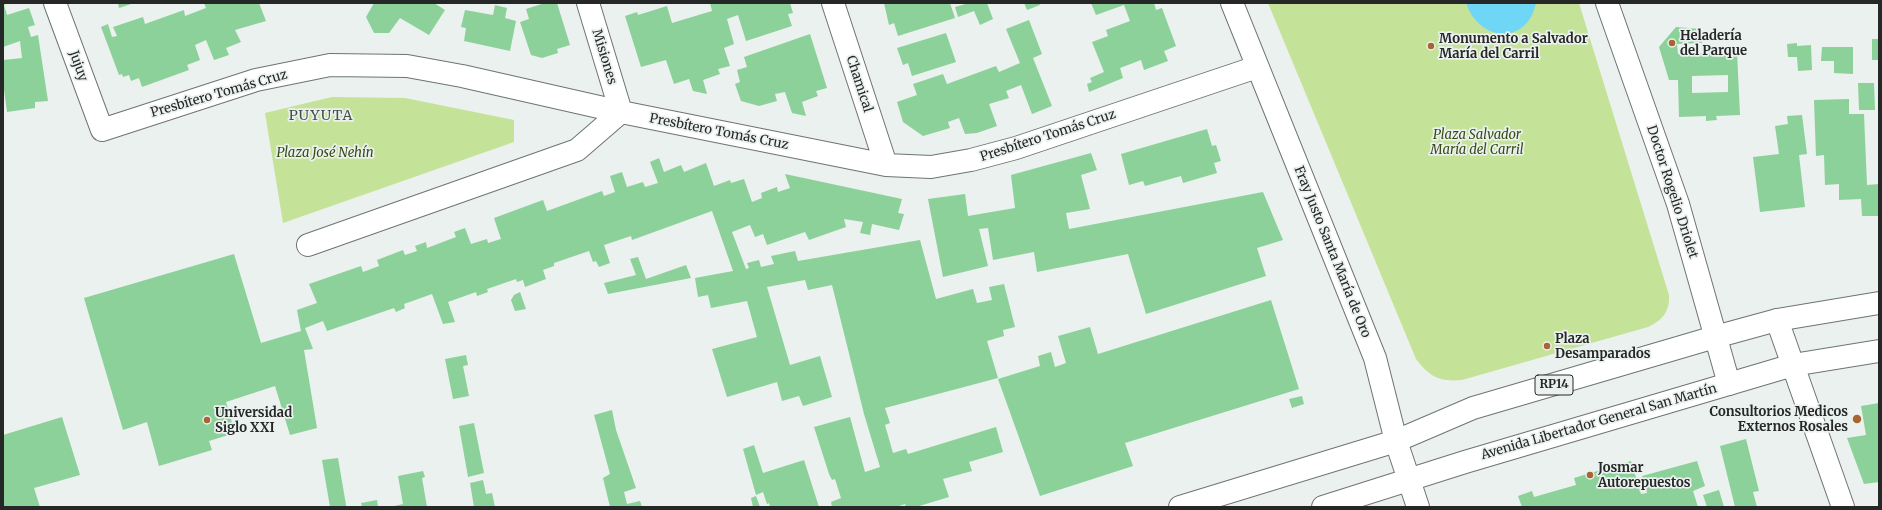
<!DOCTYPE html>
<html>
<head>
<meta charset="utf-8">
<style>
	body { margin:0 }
	#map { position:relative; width:1882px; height:510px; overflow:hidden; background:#eaf1ee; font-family:Merriweather,serif }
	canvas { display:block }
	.frame { position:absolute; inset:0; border:4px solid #262827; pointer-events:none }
</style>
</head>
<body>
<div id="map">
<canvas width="1882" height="510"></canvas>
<div class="frame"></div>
</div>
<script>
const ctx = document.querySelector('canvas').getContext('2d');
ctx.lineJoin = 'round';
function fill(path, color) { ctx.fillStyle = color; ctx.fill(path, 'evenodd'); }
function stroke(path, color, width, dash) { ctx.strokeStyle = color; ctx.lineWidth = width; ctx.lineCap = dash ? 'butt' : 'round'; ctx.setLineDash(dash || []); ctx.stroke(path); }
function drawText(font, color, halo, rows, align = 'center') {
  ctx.font = font + ' Merriweather,serif'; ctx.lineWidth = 3.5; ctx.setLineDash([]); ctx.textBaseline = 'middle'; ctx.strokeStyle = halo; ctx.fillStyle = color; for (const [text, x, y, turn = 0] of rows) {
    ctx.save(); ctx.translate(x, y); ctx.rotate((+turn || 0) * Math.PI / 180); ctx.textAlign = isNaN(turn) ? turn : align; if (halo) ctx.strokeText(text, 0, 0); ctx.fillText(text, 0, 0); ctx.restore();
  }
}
fill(new Path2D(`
	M1268,3H1579L1669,295C1670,311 1663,320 1648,327L1462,380C1439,382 1430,377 1416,359Z
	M332,97L405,98L514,120V142L283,223L265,113Z`), '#c5e398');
fill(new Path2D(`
	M1466,3H1536C1527,46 1479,42 1466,3Z`), '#6fd7f5');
fill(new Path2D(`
	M3,3H8L4,5L7,15L29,8L35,25L28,27L31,37L38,35L48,101L35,102V108L7,112L3,82V60L22,58L20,41L3,47Z
	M118,3H134L119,8Z
	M204,3H259L266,21L235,30L241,42L226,48L229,55L214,60L206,40L195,45L200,60L187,65L189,70L142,87L139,78L131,81L129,75L123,77L122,74L119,75L101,27L108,24L112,37L117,36L113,27L143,17L145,24L184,10L185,16L206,8Z
	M374,3H434L445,10L429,35L400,18L389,33H374L366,17Z
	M545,3H557L570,45L557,49L558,53L542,58L531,55L520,22L529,19L526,9Z
	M710,3H790L793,13L788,14L792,26L746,41L738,15L727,19L734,44L724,48L730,66L718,69L720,74L703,80L707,94L693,91L689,79L674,84L666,60L641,67L625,16L637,12L638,15L667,6L672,23L712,11Z
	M884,3H950L955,18L898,36L894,23L889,25Z
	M969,3H987L993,19L980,25L974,11L958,17L955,7Z
	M1024,3H1039L1040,5L1027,10Z
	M1091,3H1154L1156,10L1162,8L1176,46L1164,51L1168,61L1144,70L1141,60L1120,68L1123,78L1089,92L1087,84L1092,82L1090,78L1104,72L1092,42L1108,36L1106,30L1130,21L1124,5L1096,15Z
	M495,5L507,8L505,18L516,21L510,51L464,41L466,28L461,27L465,10L493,15Z
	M1029,20L1042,54L1033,58L1052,106L1032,114L1021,85L1006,91L1009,98L989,104L997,126L977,133L965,134L959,118L948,122L950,128L923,136L903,122L897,102L917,95L913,84L943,74L947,84L996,66L999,72L1020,63L1006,29Z
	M1676,27L1701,29L1702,43L1677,44L1678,54L1703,53L1702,48H1713V53L1737,52L1740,115L1716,116L1717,120L1706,121V116L1679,117L1678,80H1669L1659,47ZM1728,75V92L1692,93V76Z
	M946,33L956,62L912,76L908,63L903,65L897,48Z
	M810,34L827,88L816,91L818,96L802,102L806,116L792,113L785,92L775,94L777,101L759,106L741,101L735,84L740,82L737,70L747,67L744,57Z
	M1872,39H1879V60H1872Z
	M1797,43V46L1811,45L1812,70L1798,71L1797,57H1788L1787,44Z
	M1822,47H1853V74L1834,73V61H1821Z
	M1858,83H1874L1875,110H1859Z
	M1849,99V114H1864L1867,185L1879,184V216H1862L1861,199L1839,200V184L1825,185L1824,155L1816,156L1814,100Z
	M1802,115L1807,154L1799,155L1805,207L1760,212L1753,157L1779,154L1775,126L1788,124L1787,116Z
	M1207,129L1212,146L1216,145L1221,161L1214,163L1217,173L1183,183L1181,176L1145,186L1143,181L1129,185L1121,154Z
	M1091,153L1097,170L1081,175L1090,209L1066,213L1069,229L1263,192L1283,240L1257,248L1266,276L1146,314L1128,254L1037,272L1034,252L993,260L988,228L979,229L988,266L943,277L928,199L965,194L968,216L1015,208L1011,175Z
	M659,158L664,172L681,165L684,172L706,163L714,186L730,180L731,183L744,179L752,202L762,198L761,193L777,187L778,192L790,188L785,174L902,199L898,213L904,214L899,230L872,224L870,235L860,233L863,222L844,219L846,227L809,240L805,232L767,245L763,234L755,237L750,225L732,232L746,269L749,268L747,263L759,260L761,267L774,264L771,256L795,251L798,261L920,240L936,299L973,289L977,303L992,300L989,287L1004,284L1015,327L1003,330L1004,336L987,341L998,378L885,408L890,423L885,425L893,453L906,449L908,454L996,427L1003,452L969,462L972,471L943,479L949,497L916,507H906L905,504L896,507H832L831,502L841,498L835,479L832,480L829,474L814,427L850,417L865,472L880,467L864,414L832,285L808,290L805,280L767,287L790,365L820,356L832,397L803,406L799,396L782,401L777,382L727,397L712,349L757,337L747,301L711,308L708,295L698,297L695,278L733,271L712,211L632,240L631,236L604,245L610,263L599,267L596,261L593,262L589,251L554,263V266L543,270L546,279L525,287L523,280L517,282L516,279L487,289L488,292L477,296L476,292L448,302L455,322L443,324L432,294L404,304L405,308L396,312L394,308L327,331L323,321L305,328L313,349L304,350L317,428L290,435L275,386L226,402L235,433L209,441L212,450L159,466L147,422L123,430L84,298L234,254L261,343L301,331L297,310L317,303L309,284L361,266L363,272L379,266L377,260L403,250L405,255L417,251L415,246L426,242L427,248L456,237L454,232L465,228L471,244L487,239L488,243L501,239L494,218L543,200L547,211L602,191L604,196L615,192L610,176L622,172L627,187L643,182L645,187L658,183L650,162Z
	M638,257L646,279L686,265L691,278L608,294L604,283L636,275L630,259Z
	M520,292L526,309L515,311L511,300L514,295Z
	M1271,300L1299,389L1125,443L1133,466L1040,496L998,379L1040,366L1038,356L1051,352L1055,367L1066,363L1058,336L1090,327L1098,354Z
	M466,355L468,365L463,366L469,396L453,399L445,359Z
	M1302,396L1304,404L1292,408L1289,399Z
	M1879,403V482L1864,484L1847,438L1866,435L1861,406Z
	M612,410L616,430L636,488L624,492L627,504L640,501L642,507H610L603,478L610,474L594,415Z
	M62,417L80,475L34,488L40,507H3V435Z
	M474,423L484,473L468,477L459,426Z
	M1746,439L1759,491L1753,492L1757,507H1735L1720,446Z
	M754,445L763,473L804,460L819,507H770L769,503L767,504L763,492L756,495L743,449Z
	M338,458L346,505V507H330L322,460Z
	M1631,461L1641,494L1647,493L1642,476L1697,461L1705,486L1693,491L1698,507H1522L1518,496L1532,491L1534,497L1576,485L1574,478Z
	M423,471L425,477L422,478L427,507H390L403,504L398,476Z
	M483,480L486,494L492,493L495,507H474L470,483Z
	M1719,490L1724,507H1707L1703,495Z
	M756,496L760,507H753L751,498Z
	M377,500L378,507H362L361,503Z`), '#8cd199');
const street = new Path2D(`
	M55,3L102,130L256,80L330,65L407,66L462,76L621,112L886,165L931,167L971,160L1016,148L1257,67
	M833,3L886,165
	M1607,3L1678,204L1729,384
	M308,245L577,150L621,112L588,3
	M1777,320L1843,507
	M1409,480L1418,507`);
const secondary = new Path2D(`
	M1232,3L1375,358L1396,441L1409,480`);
const primary = new Path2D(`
	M1180,507L1396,441L1473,408L1715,337L1777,320L1879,303
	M1323,507L1465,462L1793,365L1879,351`);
stroke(street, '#6e7472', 24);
stroke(secondary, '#6e7472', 24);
stroke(primary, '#6e7472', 24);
stroke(street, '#fff', 22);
stroke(secondary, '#fff', 22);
stroke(primary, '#fff', 22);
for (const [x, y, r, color] of [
	[1672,43,4,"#a76532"],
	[1431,46,4,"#a76532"],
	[1547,346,4,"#a76532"],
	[1857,419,5,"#a76532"],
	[207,420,4,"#a76532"],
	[1590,475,4,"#a76532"]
]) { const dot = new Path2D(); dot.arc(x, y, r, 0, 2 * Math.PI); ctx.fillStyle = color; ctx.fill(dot); stroke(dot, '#eaf1ee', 1.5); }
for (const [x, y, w] of [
	[1554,385,38]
]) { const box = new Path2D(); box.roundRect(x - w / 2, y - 10, w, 20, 3); ctx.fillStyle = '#eaf1ee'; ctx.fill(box); stroke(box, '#262827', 1); }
drawText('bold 12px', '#262827', null, [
	["RP14",1554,385]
]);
drawText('bold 13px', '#262827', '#eaf1ee', [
	["Heladería",1680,36],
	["del Parque",1680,51],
	["Monumento a Salvador",1439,39],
	["María del Carril",1439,54],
	["Plaza",1555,339],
	["Desamparados",1555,354],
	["Consultorios Medicos",1848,412,"right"],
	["Externos Rosales",1848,427,"right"],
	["Universidad",215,413],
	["Siglo XXI",215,428],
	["Josmar",1598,468],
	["Autorepuestos",1598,483]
], 'left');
drawText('13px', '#262827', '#eaf1ee', [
	["Misiones",604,57,73],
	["Jujuy",78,66,70],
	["Chamical",859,84,72],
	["Presbítero Tomás Cruz",219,94,-16],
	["Presbítero Tomás Cruz",719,132,11],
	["Presbítero Tomás Cruz",1048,136,-18],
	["Doctor Rogelio Driolet",1672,192,72],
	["Fray Justo Santa María de Oro",1332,252,68],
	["Avenida Libertador General San Martín",1599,422,-16]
]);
drawText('italic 13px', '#384a14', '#eaf1ee', [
	["Plaza Salvador",1477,135],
	["María del Carril",1477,150],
	["Plaza José Nehín",325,153]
]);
ctx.letterSpacing = '1px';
drawText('14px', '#474d4b', '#eaf1ee', [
	["PUYUTA",321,116]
]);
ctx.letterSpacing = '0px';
</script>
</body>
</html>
